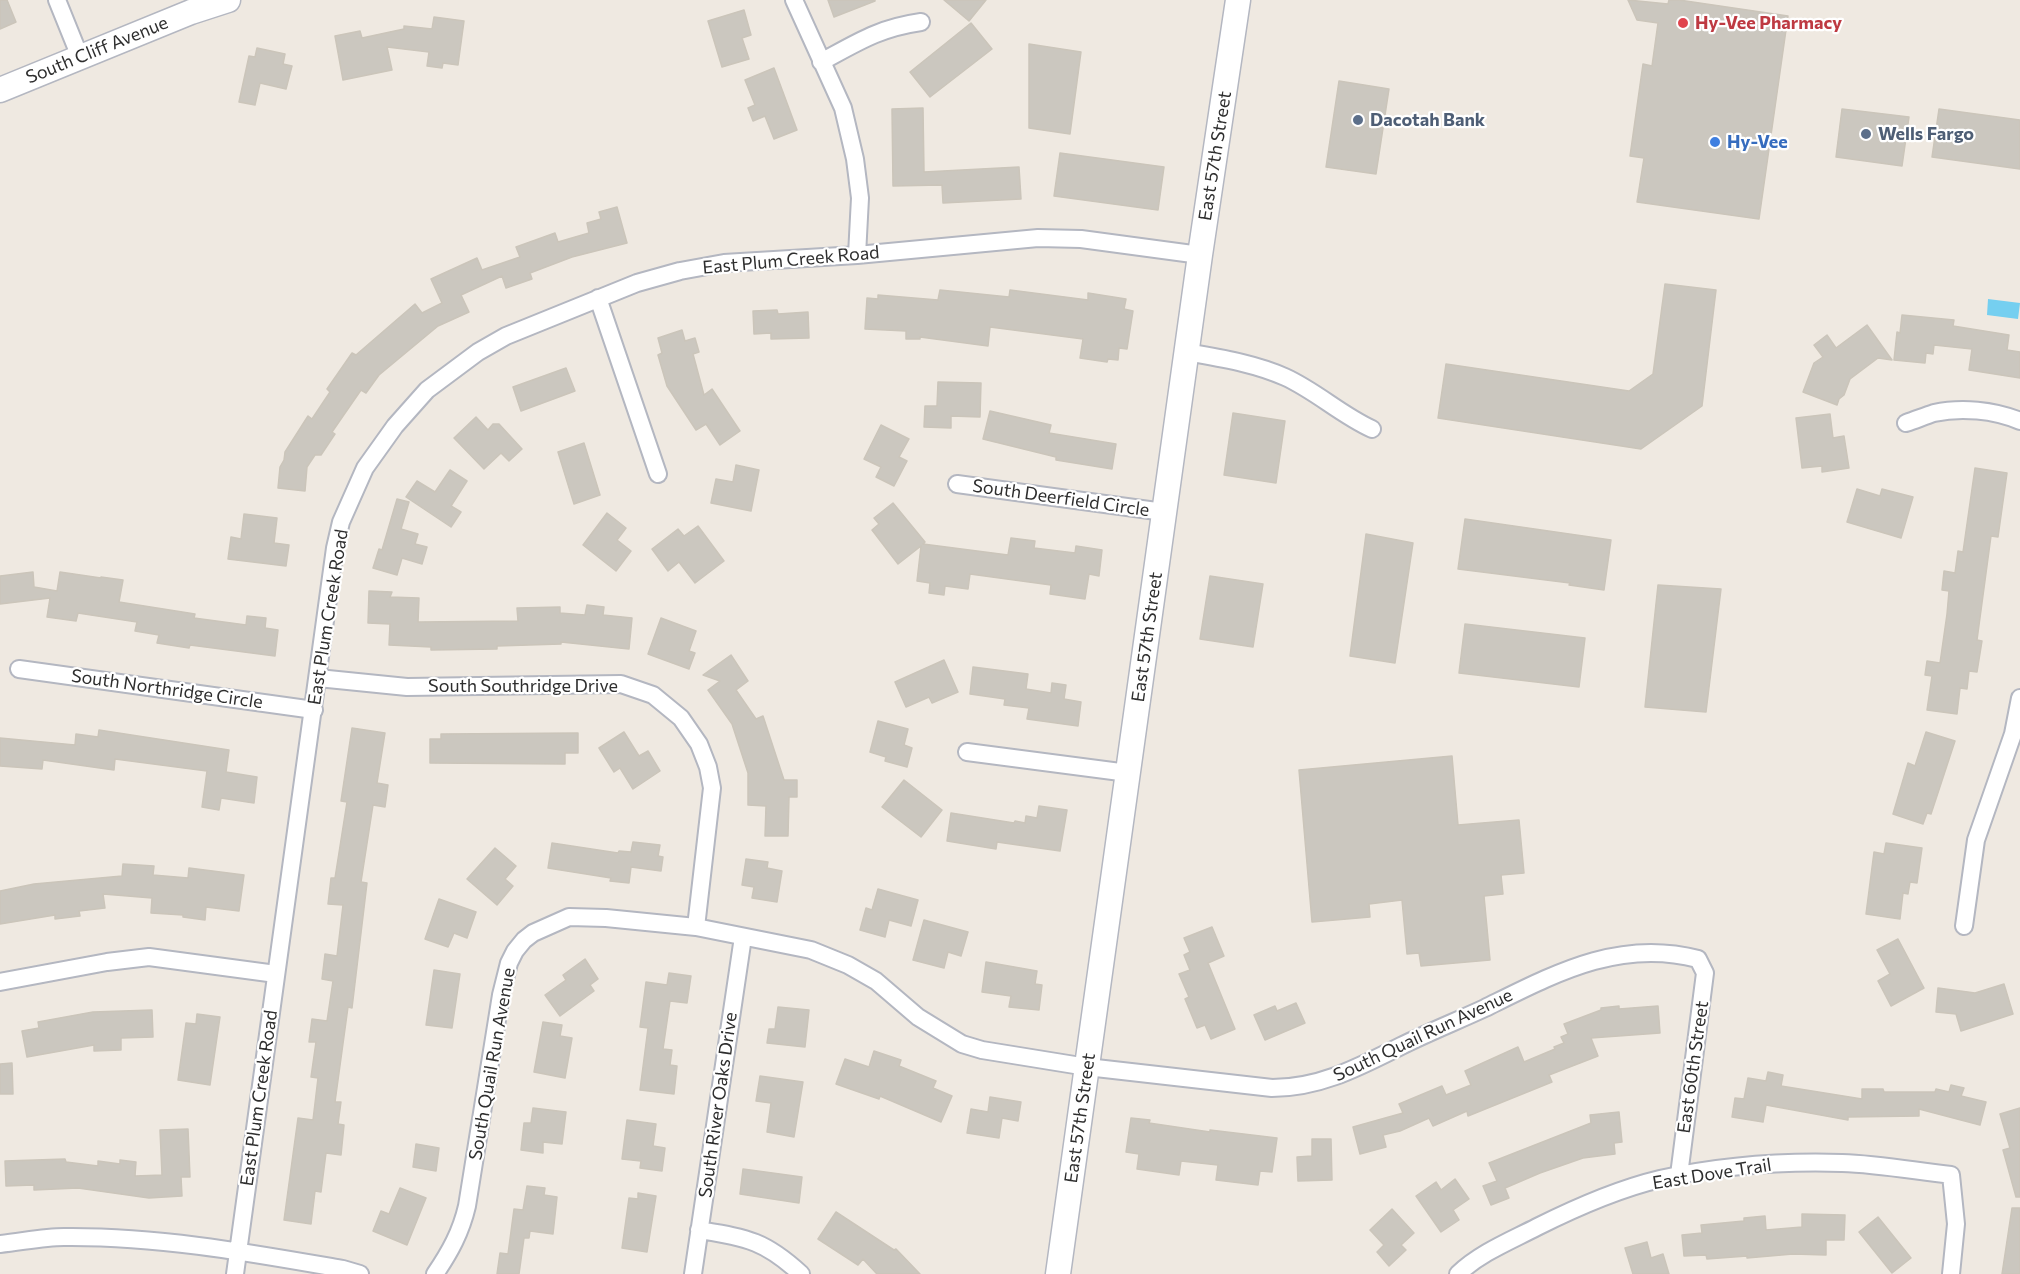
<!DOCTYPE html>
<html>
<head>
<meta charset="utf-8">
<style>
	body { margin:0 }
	canvas { display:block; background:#efe9e1 }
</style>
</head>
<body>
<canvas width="2020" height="1274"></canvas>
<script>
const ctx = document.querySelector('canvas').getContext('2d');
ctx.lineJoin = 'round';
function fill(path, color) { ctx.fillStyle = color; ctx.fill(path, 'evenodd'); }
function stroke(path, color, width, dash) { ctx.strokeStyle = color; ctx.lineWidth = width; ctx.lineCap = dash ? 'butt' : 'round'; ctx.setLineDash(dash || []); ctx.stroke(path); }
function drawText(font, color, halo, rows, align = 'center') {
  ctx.font = font + ' Commissioner,sans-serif'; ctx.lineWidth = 4.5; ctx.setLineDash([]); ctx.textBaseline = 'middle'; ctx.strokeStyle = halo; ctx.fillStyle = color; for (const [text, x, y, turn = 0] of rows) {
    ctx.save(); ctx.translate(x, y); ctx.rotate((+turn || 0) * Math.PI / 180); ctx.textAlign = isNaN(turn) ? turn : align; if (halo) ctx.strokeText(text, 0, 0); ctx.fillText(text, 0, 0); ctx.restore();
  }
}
fill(new Path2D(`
	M1988,299L2020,303L2018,319L1987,315Z`), '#75cff0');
const building = new Path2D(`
	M0,0H7L16,22L0,29Z
	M828,0H875V1L834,17Z
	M944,0H986L969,21Z
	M1628,0L1668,4L1669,0H1679L1788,16L1759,219L1637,202L1644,158L1630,156L1643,64L1652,66L1658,23L1637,20Z
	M744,10L751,35L742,38L749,59L722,67L708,21Z
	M434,17L464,21L458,65L443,63L442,68L427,66L429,52L387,47L392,70L343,80L335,36L360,31L362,38L404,29V26L432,29Z
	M971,23L992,49L930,97L910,72Z
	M1029,44L1081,52L1070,134L1029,128Z
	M257,48L285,54L283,64L292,66L286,89L260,83L255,105L239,102L249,56L255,57Z
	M774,68L797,130L774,139L765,116L753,121L748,108L755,105L745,80Z
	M1339,81L1389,89L1376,174L1326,167Z
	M923,108L924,172L1019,167L1021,199L943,203L942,185L893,186L892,109Z
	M1842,109L1909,117L1902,166L1836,157Z
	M1939,109L2020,120V169L1932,157Z
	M1060,153L1164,167L1158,210L1054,196Z
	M617,207L627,243L572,257L530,273L532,279L506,288L502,276L461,295L469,312L438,326L379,375L366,393L361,390L332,432L335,434L321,455H315L307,467L305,491L278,488L280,467L284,460L285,452L308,416L312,419L330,392L327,389L352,353L356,355L415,304L422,313L442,303L431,279L477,258L482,270L520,257L516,247L555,233L558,242L589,233L587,223L601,219L599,212Z
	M1665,284L1716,290L1702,406L1641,449L1438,418L1446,364L1629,391L1653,374Z
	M940,290L1009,297L1010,290L1088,300V293L1126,299L1124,309L1133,311L1127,349L1119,348L1118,360L1108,359L1107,362L1080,358L1083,339L990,327L988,346L920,337V339H906V331L865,329L867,298L878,299V295L938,300Z
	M777,310L778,314L808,312L809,338L771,339V333L754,334L753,311Z
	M1902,315L1954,320L1953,326L2009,335L2007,350L2020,352V378L1969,370L1972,349L1934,345L1933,354L1926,353L1925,363L1894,360L1897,332L1900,333Z
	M1867,325L1892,360L1878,358L1850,379L1844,395L1839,399L1837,405L1803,392L1814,363L1823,357L1814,345L1827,335L1836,348Z
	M682,330L685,341L695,338L699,352L693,354L704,395L712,389L740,431L720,445L706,424L696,430L667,386L658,355L662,353L658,338Z
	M566,368L575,391L521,411L513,387Z
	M938,382L981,383L980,417L951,416V428L924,427L925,406H937Z
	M990,411L1051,425L1049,433L1116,444L1112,469L1056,460V457L983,439Z
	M1233,413L1285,421L1276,483L1224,475Z
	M1830,414L1833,438L1844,436L1849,468L1822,472V466L1802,468L1796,418Z
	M476,417L488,430L493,424H499L522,449L509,461L501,453L484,469L454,438Z
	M881,425L909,439L899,457L907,461L894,486L876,477L881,467L864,459Z
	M584,443L600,495L574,504L558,452Z
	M736,465L759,470L751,511L711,503L716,479L733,482Z
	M1975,468L2007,473L1998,537L1991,536L1977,640L1982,641L1977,672L1969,671L1967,689L1960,688L1957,714L1927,710L1932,676L1925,675L1927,661L1940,663L1947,614L1949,591L1942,590L1944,571L1955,573L1958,551L1963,552Z
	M450,470L467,481L451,506L461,512L451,527L406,497L417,481L435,492Z
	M1857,489L1880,496L1882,489L1913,497L1901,538L1847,522Z
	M397,499L409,502L401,529L418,534L415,544L427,547L422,564L402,558L397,575L373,568L379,549L382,550Z
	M893,503L925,542L923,544L1008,555L1011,538L1035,541L1034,548L1075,553L1076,546L1102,550L1099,576L1089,574L1085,599L1050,594L1051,585L970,574L968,589L945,586L944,595L929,593L930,583L917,581L921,546L898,564L872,530L879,524L874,518Z
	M607,513L626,528L617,540L631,551L616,571L583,545Z
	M244,514L277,518L274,543L289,545L286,566L228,559L231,537L241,539Z
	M1465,519L1611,540L1604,590L1569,585L1570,583L1458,569Z
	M698,526L724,561L695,583L679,562L668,571L652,549L678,529L684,536Z
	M1366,534L1413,543L1395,663L1350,656Z
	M33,572L34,587L57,591L60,572L101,578V577L123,580L119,602L195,614L194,618L246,625L247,616L266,618L265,628L278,630L275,656L190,645L189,648L157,643L159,635L135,631L137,622L78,613L76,621L47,617L50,598L0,604V576Z
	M1210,576L1263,584L1253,647L1200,639Z
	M1658,585L1721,589L1706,712L1645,707Z
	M369,591L392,592L390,597L419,598L418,622L518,621L517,608L560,607V613L585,615L587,605L604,607L603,615L632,618L629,649L561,642V644L497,646V649L431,650V647L389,645L390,624L368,623Z
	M661,618L696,631L689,651L695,653L689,669L648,654Z
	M1465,624L1585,638L1579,687L1459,673Z
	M731,655L748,681L736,690L756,719L763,716L784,780H797V797H789L788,836H765L766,806L748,805V773L732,724L708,690L720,681L703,675Z
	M944,660L958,692L932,703L929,697L906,707L895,682Z
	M973,667L1028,674L1026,689L1051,693L1052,683L1066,685L1064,699L1081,702L1078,726L1027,719L1029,708L1004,705L1005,699L970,694Z
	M878,721L908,729L904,745L912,748L907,767L885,761L886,757L870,752Z
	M352,728L385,733L377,783L388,785L385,807L373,805L361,882L367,883L352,1008L348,1007L335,1102H341L338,1124L344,1125L341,1155L326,1153L321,1192L315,1191L311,1224L284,1220L298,1118L313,1120L318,1078L311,1077L316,1042H309L312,1019L327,1021L333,981L322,979L325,954L337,956L343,905L328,904L331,878H335L347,802L341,801Z
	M99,730L229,750L226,772L257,777L254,803L221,798L219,810L202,807L207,771L115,759L114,770L43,760L42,769L0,766V738L75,745L76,734L98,737Z
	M624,732L639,756L648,751L660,771L633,789L620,768L614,772L599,748Z
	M1926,732L1955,741L1931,814L1927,813L1923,824L1893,814L1908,763L1915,766Z
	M578,733V753H565V764L430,763V739H441V734Z
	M1452,756L1458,825L1519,820L1524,873L1501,875L1503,894L1484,896L1490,960L1421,966L1419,953L1407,954L1402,900L1369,904L1370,917L1312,922L1299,770Z
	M904,780L942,810L921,837L882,807Z
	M1039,806L1067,810L1060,851L997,842L996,849L947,841L951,813L1014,823L1015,821L1025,823L1026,816L1037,818Z
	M633,842L660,845L658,856L663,857L661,871L631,867L629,883L610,881L611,878L548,868L552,843L618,853L619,851L631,852Z
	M1886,843L1922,848L1917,883L1910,882L1908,894L1903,893L1900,919L1866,914L1874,852L1884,854Z
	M495,848L516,866L505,879L513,886L497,905L467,879Z
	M746,859L768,862L767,868L782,871L777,902L752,898L754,887L742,885Z
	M123,864L154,866L153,875L188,878L189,868L244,875L239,911L206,907L205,920L183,917V915L151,913L152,898L103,894L105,908L79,911L80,916L55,919V915L0,924V891L34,884L122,876Z
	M878,889L918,900L911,926L889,920L885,937L860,930L866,908L872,910Z
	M439,899L476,912L467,938L454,933L448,947L425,939Z
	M924,920L968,932L961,956L948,952L944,968L913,960Z
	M1212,927L1224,956L1208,963L1235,1029L1211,1039L1205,1025L1197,1028L1185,999L1189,997L1179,974L1190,970L1184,955L1190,952L1184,938Z
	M1898,939L1924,988L1891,1006L1878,981L1890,974L1877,950Z
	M585,959L598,979L590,985L594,991L560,1016L545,995L566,980L563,975Z
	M986,962L1037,971L1035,984L1042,985L1039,1010L1009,1007L1011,996L982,992Z
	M434,970L460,974L452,1028L426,1025Z
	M669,973L691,976L687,1003L670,1001L663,1049L672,1050L670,1065L677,1066L674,1094L640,1090L648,1028L640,1027L646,982L667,985Z
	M2004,984L2013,1014L1961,1031L1956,1014L1936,1012L1938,988L1975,993Z
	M1296,1003L1305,1023L1265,1040L1254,1015L1275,1006L1277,1011Z
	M1619,1006V1009L1658,1006L1660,1033L1591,1038L1598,1056L1549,1075L1552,1082L1468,1116L1467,1111L1433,1126L1429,1118L1400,1131L1383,1135L1386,1147L1360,1154L1353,1127L1403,1113L1399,1104L1442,1086L1446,1095L1471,1085L1465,1071L1518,1047L1524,1062L1555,1049L1554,1047L1564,1043L1561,1037L1568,1034L1564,1024L1601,1010V1008Z
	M778,1007L809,1010L805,1047L767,1043L769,1029H775Z
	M152,1010L153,1037L121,1038V1050L94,1051V1045L27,1057L22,1031L39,1028L38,1022L93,1012Z
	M197,1014L220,1017L210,1085L178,1080L186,1023L196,1024Z
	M543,1022L562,1025L560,1036L572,1038L565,1078L534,1072Z
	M874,1051L901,1060L899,1066L936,1081L933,1088L952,1096L941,1122L880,1096L879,1099L836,1084L845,1059L869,1067Z
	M12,1063L13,1094H0V1064Z
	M1768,1072L1783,1075L1781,1086L1862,1099V1089H1883L1884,1092H1935L1936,1089L1949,1092L1951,1085L1964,1088L1961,1096L1986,1102L1980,1125L1919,1109V1116L1848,1117V1120L1766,1105L1763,1122L1732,1117L1735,1098L1744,1099L1748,1078L1766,1081Z
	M760,1076L803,1082L794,1137L767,1132L771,1103L756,1101Z
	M990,1097L1021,1102L1018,1121L1002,1118L999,1138L967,1133L971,1109L988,1112Z
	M533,1108L566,1112L562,1144L543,1142V1153L521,1150L524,1123H531Z
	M2020,1108V1197H2016L2003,1150L2010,1148L2000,1114Z
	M1619,1112L1622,1142L1614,1143L1615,1154L1583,1158L1540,1173L1505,1188L1509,1198L1491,1205L1483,1186L1497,1181L1489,1163L1591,1123L1590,1115Z
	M1131,1118L1150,1120L1149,1123L1210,1132V1130L1277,1138L1272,1172L1260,1171L1258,1185L1216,1180L1218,1165L1181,1161L1179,1175L1137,1169L1139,1154L1126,1152Z
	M627,1120L656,1124L653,1146L665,1148L662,1171L640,1168L641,1161L622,1159Z
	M188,1129L190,1177H181L182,1196L149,1198L78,1188L34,1190V1185L6,1186L5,1161L65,1159L66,1162L98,1166V1161L120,1164V1160L136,1162L135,1176L162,1175L160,1130Z
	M1312,1139H1331L1332,1180L1298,1181L1297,1157L1312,1156Z
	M416,1144L439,1148L436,1171L413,1167Z
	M743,1169L802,1177L799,1203L740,1194Z
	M1455,1179L1469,1199L1453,1210L1459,1220L1441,1232L1416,1196L1436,1182L1441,1190Z
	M527,1186L545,1188L544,1195L557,1197L553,1234L530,1231L529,1238H524L519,1274H497L500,1253L508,1254L514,1209L523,1210Z
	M400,1188L426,1198L407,1245L373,1231L381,1211L389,1214Z
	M638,1193L656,1196L647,1252L622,1248L629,1198L638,1199Z
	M2012,1208H2020V1274H2002Z
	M1392,1209L1414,1233L1401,1245L1406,1250L1389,1266L1377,1252L1384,1245L1370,1230Z
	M836,1212L894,1250L896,1249L920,1274H877L863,1259L858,1265L818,1239Z
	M1802,1214L1845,1215L1844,1240H1826V1255L1793,1254L1747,1258V1256L1707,1259L1706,1255L1684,1256L1682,1235L1702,1233L1701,1225L1744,1221V1218L1765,1216L1766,1230L1802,1227Z
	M1878,1217L1911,1258L1892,1273L1859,1232Z
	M1647,1242L1651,1258L1663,1254L1669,1274H1633L1625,1248Z`);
fill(building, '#cbc7bf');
stroke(building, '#cbc5ba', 1.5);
const street = new Path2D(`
	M57,0L80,57
	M794,0L843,108L855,159L860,198L857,255
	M821,62C858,42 879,28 921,22
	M598,298L658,474
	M1186,352C1219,358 1254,363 1285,377C1316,391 1341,415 1372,429
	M1906,423C1915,420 1925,416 1934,413C1961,407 1994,410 2020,421
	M957,484L1164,512
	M19,669L314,710
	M318,678L407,687L621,684L653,695L681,718L699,744L708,767L712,788L696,927
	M967,752L1128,773
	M1964,926L1976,840L2013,734L2020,698
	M0,982L107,962L149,957L276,974
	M699,1230C747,1238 764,1240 801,1274
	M0,1244C21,1242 43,1237 64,1237C158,1236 251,1253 343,1269L360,1274
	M235,1274L335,548L341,522L365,468L395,426L427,390L478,352L506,336L637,283L680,271L724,263L857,255L1038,238L1081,239L1200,255
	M435,1274C450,1252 461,1232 467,1206L501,995L509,963L515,951L524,940L533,933L569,917L606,918L696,927L811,950L848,965L876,981L918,1017L962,1044L982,1050L1087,1067L1272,1088C1320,1088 1359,1067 1401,1046C1429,1032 1457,1021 1485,1008C1554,974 1619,938 1698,959L1705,973L1679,1175
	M693,1274L743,937
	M1458,1274C1480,1253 1510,1241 1537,1227C1575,1208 1618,1189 1660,1179C1719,1166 1781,1161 1842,1163C1878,1164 1915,1171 1951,1175L1956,1224L1951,1274`);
const secondary = new Path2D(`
	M0,90L191,12L228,0
	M1058,1274L1200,255L1238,0`);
stroke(street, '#b4b7c1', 20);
stroke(secondary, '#b4b7c1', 27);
stroke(street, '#fff', 16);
stroke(secondary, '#fff', 24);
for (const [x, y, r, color] of [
	[1683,23,6,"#e0444e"],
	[1358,120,6,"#5c6f8a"],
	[1866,134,6,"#5c6f8a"],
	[1715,142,6,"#3f7fe0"]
]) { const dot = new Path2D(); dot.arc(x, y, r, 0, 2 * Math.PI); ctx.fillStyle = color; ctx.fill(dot); stroke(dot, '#fff', 2); }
drawText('bold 18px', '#be3a42', '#fff', [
	["Hy-Vee Pharmacy",1695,23]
], 'left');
drawText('18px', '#2e2e2e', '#fff', [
	["South Cliff Avenue",97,50,-22],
	["East 57th Street",1215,156,-81],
	["East Plum Creek Road",791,260,-5],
	["South Deerfield Circle",1061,498,8],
	["East Plum Creek Road",328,617,-81],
	["East 57th Street",1147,637,-82],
	["South Southridge Drive",523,686],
	["South Northridge Circle",167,689,8],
	["South Quail Run Avenue",1423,1035,-25],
	["South Quail Run Avenue",492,1064,-80],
	["East 60th Street",1693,1067,-82],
	["East Plum Creek Road",259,1098,-82],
	["South River Oaks Drive",718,1105,-82],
	["East 57th Street",1080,1118,-82],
	["East Dove Trail",1712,1174,-9]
]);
drawText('bold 18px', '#4e5e75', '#fff', [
	["Dacotah Bank",1370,120],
	["Wells Fargo",1878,134]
], 'left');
drawText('bold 18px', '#366cbe', '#fff', [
	["Hy-Vee",1727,142]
], 'left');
</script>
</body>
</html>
